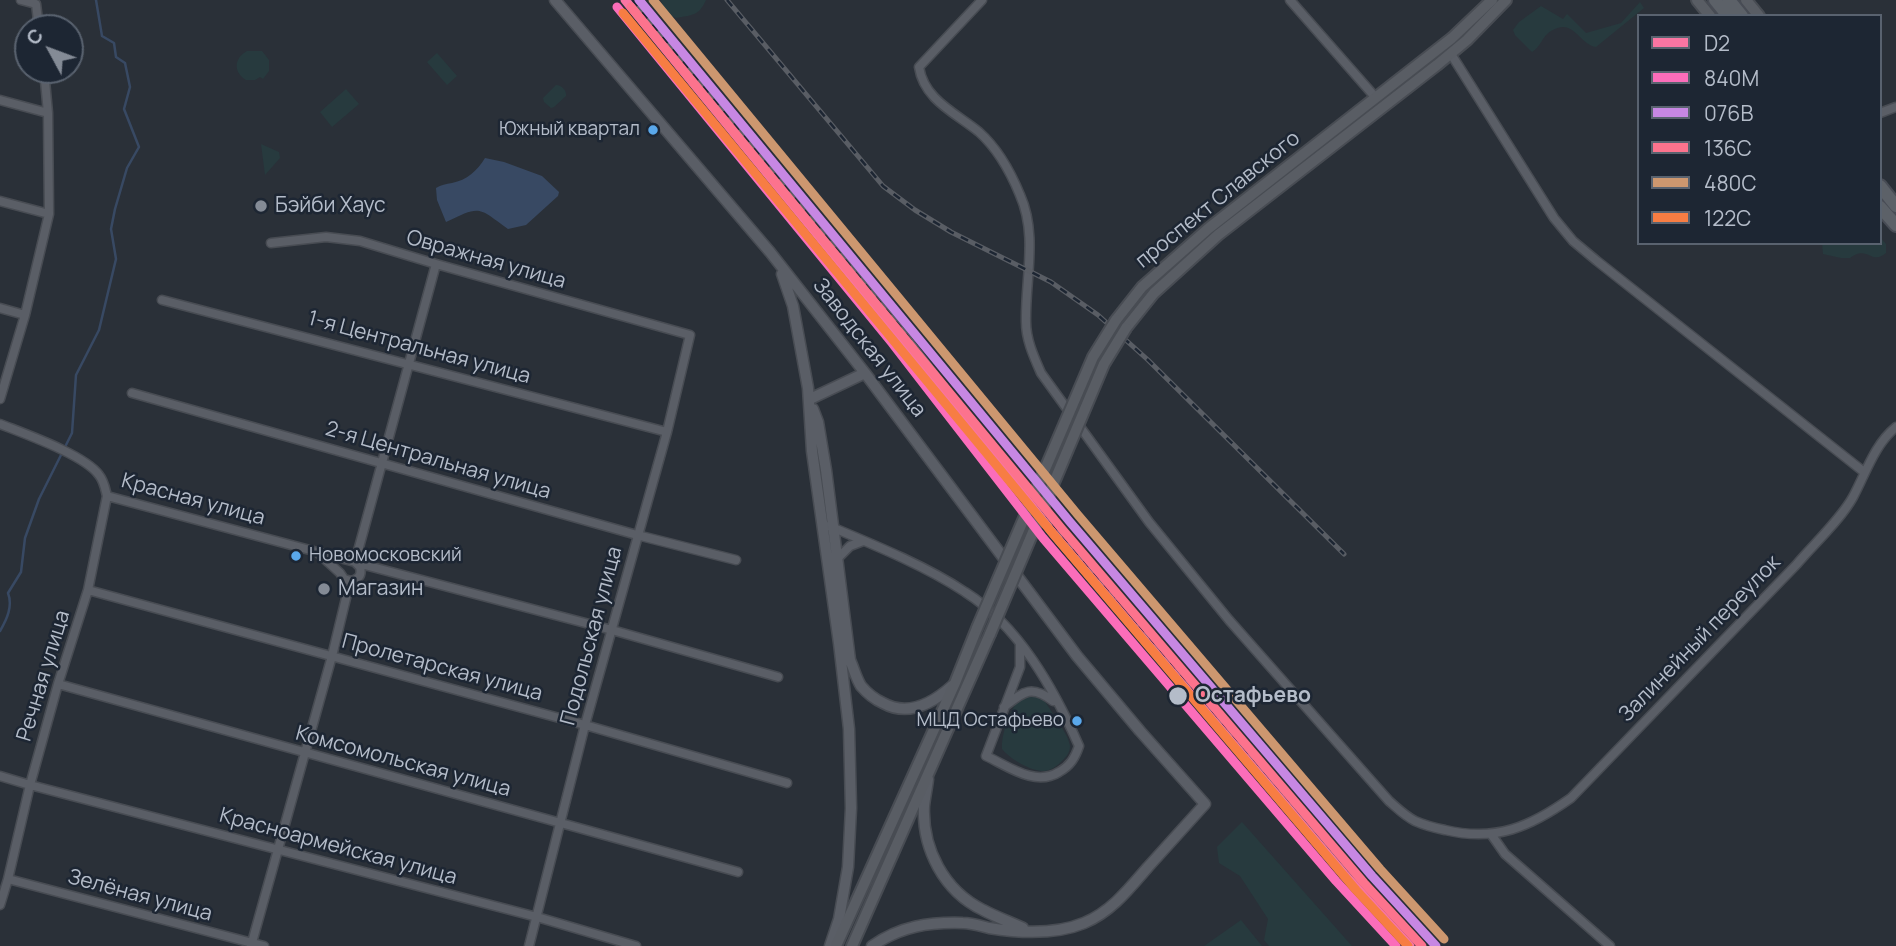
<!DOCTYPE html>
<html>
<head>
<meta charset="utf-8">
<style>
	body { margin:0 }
	#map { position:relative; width:1896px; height:946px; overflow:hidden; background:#2a3038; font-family:Manrope,sans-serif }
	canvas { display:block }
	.legend { position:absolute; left:1637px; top:14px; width:245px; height:231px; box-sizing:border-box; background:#1d2633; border:2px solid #59626f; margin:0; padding:9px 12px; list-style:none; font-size:21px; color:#b4bcc9 }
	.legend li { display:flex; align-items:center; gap:14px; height:35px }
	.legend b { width:35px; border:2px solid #59626f }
	.north { position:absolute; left:14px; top:14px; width:70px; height:70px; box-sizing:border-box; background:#1d2633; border:2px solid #59626f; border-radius:50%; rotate:311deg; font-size:19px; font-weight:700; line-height:28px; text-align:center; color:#b4bcc9 }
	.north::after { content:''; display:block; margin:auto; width:24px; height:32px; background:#848b96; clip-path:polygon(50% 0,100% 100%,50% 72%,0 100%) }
</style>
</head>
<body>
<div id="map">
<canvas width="1896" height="946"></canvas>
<ul class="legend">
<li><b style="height:9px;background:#f975a2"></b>D2</li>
<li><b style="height:9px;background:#fb6dba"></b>840М</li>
<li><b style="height:9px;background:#c787e3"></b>076В</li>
<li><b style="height:9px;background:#fc738d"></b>136С</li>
<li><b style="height:9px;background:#cd976f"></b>480С</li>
<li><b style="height:9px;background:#f77d43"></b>122С</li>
</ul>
<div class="north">С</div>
</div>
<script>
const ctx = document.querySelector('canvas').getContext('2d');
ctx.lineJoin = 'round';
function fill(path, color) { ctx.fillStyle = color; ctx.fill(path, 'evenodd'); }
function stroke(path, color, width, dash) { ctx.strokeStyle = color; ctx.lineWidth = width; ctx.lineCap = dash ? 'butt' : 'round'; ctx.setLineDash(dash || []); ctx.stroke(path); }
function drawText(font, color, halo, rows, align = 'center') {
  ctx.font = font + ' Manrope,sans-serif'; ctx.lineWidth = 5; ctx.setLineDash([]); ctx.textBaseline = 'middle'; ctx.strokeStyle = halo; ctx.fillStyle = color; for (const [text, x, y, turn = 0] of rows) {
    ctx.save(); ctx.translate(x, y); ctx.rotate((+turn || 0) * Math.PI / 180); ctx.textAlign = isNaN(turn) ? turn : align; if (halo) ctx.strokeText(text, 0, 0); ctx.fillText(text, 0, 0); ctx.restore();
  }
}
fill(new Path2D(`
	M661,0H706C699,16 692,15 676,18L665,12Z
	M1640,2L1644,8L1596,47C1578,44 1574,17 1551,31C1542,36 1541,47 1532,52L1515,35L1513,30L1519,22L1541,6L1563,19L1567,14L1586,33L1621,23Z
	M247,51H262L269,60V71L263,79L260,77L255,80H246C233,72 234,58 247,51Z
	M437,53L457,76L447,85L427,62Z
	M556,85C562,85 567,91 566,96L554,107L551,108L544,102L543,98Z
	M346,89L359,104L332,127L320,112Z
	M261,144L279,152L280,158L265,175Z
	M1880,237L1886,244V253C1871,266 1868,244 1850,258H1841L1823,254L1822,243H1880Z
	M1031,695L1042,699L1046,703C1052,713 1069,735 1070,746C1070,752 1067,756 1063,760C1058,765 1052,770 1045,771C1032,772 1010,759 1002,749C1001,735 1010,708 1020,699C1023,696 1026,696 1031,695Z
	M1242,822L1352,946H1269L1264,940L1268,919L1240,876L1219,863L1217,847Z
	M1241,920L1262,946H1204Z`), '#273a3e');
fill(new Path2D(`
	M485,158L504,162L542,176L559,192L558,196L526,225L508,229C478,207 481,205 446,222L437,200L436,188C441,185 446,184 452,183C467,180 477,171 485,158Z`), '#384963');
stroke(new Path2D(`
	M0,631C7,619 13,606 8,593L21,572L25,538L39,499L72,433L76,375L99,330L116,259L111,229L115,209L127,168L139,147L124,109L130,87L125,63L116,57L114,43L102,36L96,0`), '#384963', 2.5);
const minor = new Path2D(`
	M21,0L36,4L39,28
	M982,0L919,67C924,100 956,113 979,132C997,148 1011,173 1020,195C1038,235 1025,280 1026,322C1026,340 1034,357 1041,373L1149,522L1229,620L1389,801C1397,808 1405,816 1415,821C1424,825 1435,828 1445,830C1496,842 1530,827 1571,798L1797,564C1814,544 1841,519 1853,497C1866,473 1874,445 1896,427
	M1290,0L1376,98
	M1451,54L1554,218L1573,241L1597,261L1864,472
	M44,70L48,113
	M0,100L48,113L49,214L25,315L0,399
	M1880,113L1896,107
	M0,201L49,214
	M271,243L326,237L360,241L436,264L690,335L667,432L585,725L529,946
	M162,300L667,432
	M0,308L25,315
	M132,393L637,535L736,560
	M0,424C25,434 85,455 99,475C104,481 105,488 107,496L88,590L58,684L30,785L8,879L0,905
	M107,496L355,562L360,567C362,575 359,579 351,581L344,579L340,573L318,553
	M829,526C872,544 926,566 965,592C1019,626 1054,689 1079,746C1075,758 1070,766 1059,772C1035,787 1008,766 986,756L1020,667V644
	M836,560L850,546L863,541
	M355,562L436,264
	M357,563L612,630L778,677
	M88,590L585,725L787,783
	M58,684L738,872
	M1004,707C1023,692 1031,684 1053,701
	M0,776L30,785L537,917L636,946
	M1491,834L1505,854L1610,946
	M8,879L264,946
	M251,946L332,656L348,590L355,580`);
const tertiary = new Path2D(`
	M555,0L770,252L865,373L1077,656L1140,731L1205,804C1186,825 1167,846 1148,867C1129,889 1111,912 1084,923C1055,935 1020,933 989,928C981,926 972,923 963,923C929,922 901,926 872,946
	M782,274L793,306L808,388L812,451L839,643L849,729L851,808L848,867L839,919L830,946
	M810,399L865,373
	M813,409L818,422L826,470L850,660C854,669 856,678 861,686C867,693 874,699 883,703C908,717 933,703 952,686
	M928,779C927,788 925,797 924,806C922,849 944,891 983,910C996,917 1010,922 1023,928`);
const secondary = new Path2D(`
	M1697,0L1710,16
	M1746,0L1759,16
	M1116,320L1142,287L1209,228L1452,38L1492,0
	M1126,328L1154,293L1218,235L1437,65L1467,40L1506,0
	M836,946L955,683L977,628
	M852,946L990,634`);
const primary = new Path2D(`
	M1715,0L1728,16
	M1729,0L1742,16
	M1880,186L1896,206
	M1880,207L1896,225`);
stroke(minor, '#484c53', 11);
stroke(tertiary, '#484c53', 13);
stroke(secondary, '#484c53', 14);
stroke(primary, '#484c55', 16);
stroke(minor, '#5a5e66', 8);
stroke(tertiary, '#5a5e66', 10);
stroke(secondary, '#595d64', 10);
stroke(primary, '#5c6168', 12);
const rail = new Path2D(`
	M632,0L905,333L1055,527L1115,598
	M727,0L883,186L915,210L951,232L1051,282L1098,315L1148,360L1344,554
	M1139,626L1349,870L1421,946`);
stroke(rail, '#595d64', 5);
stroke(rail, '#1d2633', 2.5, [8]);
const secondaryBridge = new Path2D(`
	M977,628L1093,357L1116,320
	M990,634L1104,364L1126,328`);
stroke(secondaryBridge, '#484c53', 14, []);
stroke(secondaryBridge, '#595d64', 10);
stroke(new Path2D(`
	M625,0L900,336L1051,531L1344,874L1410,946`), '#f975a2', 9);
stroke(new Path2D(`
	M617,7L892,343L1043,538L1336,881L1396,946`), '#fb6dba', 9);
stroke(new Path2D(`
	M639,0L1070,522L1372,876L1436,946`), '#c787e3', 9);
stroke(new Path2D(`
	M631,7L1062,529L1364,883L1422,946`), '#fc738d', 9);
stroke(new Path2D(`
	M653,0L1078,515L1380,869L1444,939`), '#cd976f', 9);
stroke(new Path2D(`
	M623,13L1054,535L1356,890L1408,946`), '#f77d43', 9);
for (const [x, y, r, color] of [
	[653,130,6,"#5aa8eb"],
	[261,206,7,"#848b96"],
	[296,556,6,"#5aa8eb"],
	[324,589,7,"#848b96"],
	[1178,696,10,"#b4bcc9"],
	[1077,721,6,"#5aa8eb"]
]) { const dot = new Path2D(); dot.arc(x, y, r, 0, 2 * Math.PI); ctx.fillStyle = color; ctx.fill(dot); stroke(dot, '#1d2633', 2.5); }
drawText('19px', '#b4bcc9', '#1d2633', [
	["Южный квартал",640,130],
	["Новомосковский",309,556,"left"],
	["МЦД Остафьево",1064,721]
], 'right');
drawText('21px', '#b4bcc9', '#1d2633', [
	["проспект Славского",1218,200,-39],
	["Овражная улица",486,260,16],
	["1-я Центральная улица",419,348,15],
	["Заводская улица",869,348,52],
	["2-я Центральная улица",438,461,16],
	["Красная улица",193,500,15],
	["Подольская улица",592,636,-75],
	["Залинейный переулок",1700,639,-46],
	["Пролетарская улица",442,668,15],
	["Речная улица",44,676,-73],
	["Комсомольская улица",403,762,15],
	["Красноармейская улица",338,847,15],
	["Зелёная улица",140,896,15]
]);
drawText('21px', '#b4bcc9', '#1d2633', [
	["Бэйби Хаус",275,206],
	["Магазин",338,589]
], 'left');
drawText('bold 21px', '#b4bcc9', '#1d2633', [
	["Остафьево",1195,696]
], 'left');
</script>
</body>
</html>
